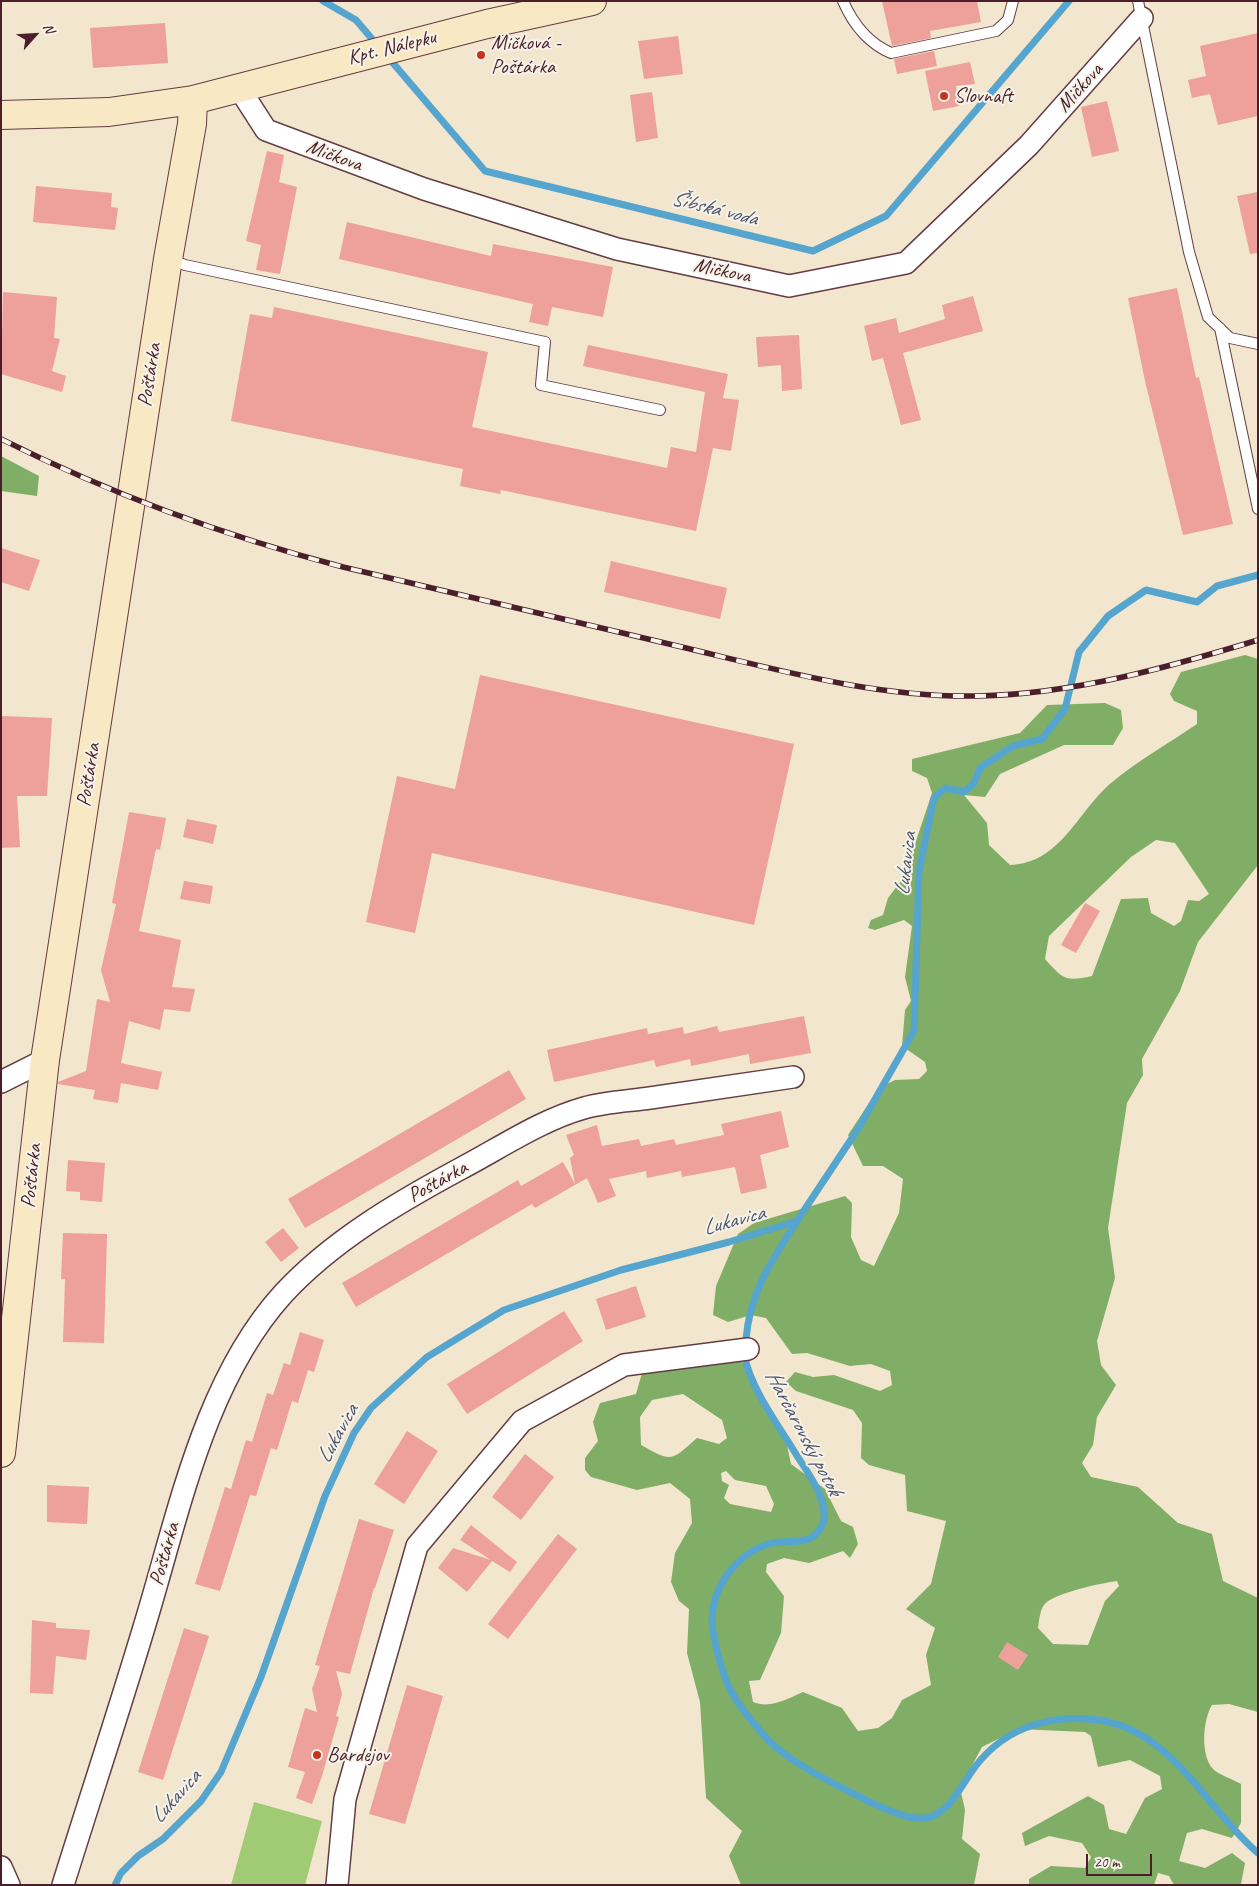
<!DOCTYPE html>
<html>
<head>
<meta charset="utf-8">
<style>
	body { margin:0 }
	#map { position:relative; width:1259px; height:1886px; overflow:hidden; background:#f2e6ce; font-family:Caveat,sans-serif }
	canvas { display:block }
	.frame { position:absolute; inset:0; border:2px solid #4a1f2b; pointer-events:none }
	.north { position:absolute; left:10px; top:10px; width:50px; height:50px; -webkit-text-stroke:4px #f7f3e8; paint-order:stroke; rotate:64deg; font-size:14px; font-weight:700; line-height:20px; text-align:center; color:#4a1f2b }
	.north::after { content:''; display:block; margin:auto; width:18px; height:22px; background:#4a1f2b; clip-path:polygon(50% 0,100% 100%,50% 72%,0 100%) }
	.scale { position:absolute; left:1086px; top:1854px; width:66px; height:22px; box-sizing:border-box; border:2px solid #4a1f2b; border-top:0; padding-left:6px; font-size:15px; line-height:18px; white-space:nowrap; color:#4a1f2b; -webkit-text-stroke:4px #f7f3e8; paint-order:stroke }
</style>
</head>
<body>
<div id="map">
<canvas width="1259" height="1886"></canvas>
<div class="frame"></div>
<div class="north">N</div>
<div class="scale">20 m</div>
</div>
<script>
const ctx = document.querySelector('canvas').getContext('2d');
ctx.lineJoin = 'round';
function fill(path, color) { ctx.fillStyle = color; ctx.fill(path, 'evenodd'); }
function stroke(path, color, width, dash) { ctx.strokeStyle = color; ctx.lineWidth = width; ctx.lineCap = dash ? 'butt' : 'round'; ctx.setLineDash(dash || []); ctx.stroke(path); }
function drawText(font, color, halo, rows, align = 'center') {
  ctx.font = font + ' Caveat,sans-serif'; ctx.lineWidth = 4; ctx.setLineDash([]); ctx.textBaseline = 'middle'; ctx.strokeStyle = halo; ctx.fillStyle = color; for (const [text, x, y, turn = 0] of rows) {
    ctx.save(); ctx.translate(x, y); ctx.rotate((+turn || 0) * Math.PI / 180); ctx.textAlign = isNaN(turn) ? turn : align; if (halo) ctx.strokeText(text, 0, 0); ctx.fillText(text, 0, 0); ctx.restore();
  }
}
fill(new Path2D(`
	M254,1802L322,1821L305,1885H231Z`), '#a1ca75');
fill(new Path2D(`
	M1,456L39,476L37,496L1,491Z
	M1245,655L1258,659V865L1198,942L1180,991L1142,1059L1143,1075L1127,1103L1108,1228L1115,1278L1097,1341L1101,1365L1116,1385L1097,1417L1093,1445L1082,1463L1091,1477L1138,1487L1178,1523L1212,1534L1223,1581L1258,1598V1712L1229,1704L1212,1705C1203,1719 1200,1755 1213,1769C1219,1775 1233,1779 1241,1784V1823L1232,1838L1202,1829L1187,1833L1179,1861L1205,1868L1232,1853L1245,1863L1241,1884L1174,1885L1169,1876L1158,1873L1154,1885H1029V1879L1051,1866L1085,1868L1091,1857L1082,1843L1049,1836L1025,1846L1022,1833L1088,1796L1104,1805L1109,1829L1126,1834L1145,1798L1162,1789L1160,1776L1130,1760L1098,1767L1091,1736L1085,1732L1018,1729L982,1747L960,1788L965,1810L962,1839L980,1854L974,1885H741L729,1856L742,1831L706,1798L700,1702L687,1653L689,1609L679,1601L671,1582L675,1553L692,1523L690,1499L670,1483L637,1490L591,1477L585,1470V1458L598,1441L593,1422L600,1403L636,1394L642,1373L734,1352L754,1377L769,1413L785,1436L791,1464L825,1489L841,1521L853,1527L858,1544L850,1558L843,1551L809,1563L784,1558L767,1564L766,1572L784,1596L781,1633L760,1680L749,1681L753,1702C770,1709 787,1699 803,1692L842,1708L858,1731L878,1728L892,1718L902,1700L931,1685L926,1655L935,1628L906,1609L931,1584L946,1521L907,1511L905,1475L869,1465L861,1458L862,1423L853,1410L796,1391L786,1382L795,1372L813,1377L834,1375L880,1391L892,1385L890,1371L871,1364L850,1366L807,1353L792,1354L766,1318L751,1315L728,1322L713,1315L716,1286L738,1234L754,1223L845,1196L852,1203L851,1237L861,1260L874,1266L899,1213L903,1179L883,1166H863L848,1135L879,1088L895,1080L919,1079L927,1071L925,1062L902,1046L905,1010L911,1001L905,977L912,926L904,920L875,930L868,928L871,920L883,915L888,898L904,877L932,793L927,778L912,771V759L1020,733L1047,705L1105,703L1121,710L1123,728L1113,745H1064L1000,774L985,797L964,795L987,823L989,845L1010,865C1061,863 1077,812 1111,783C1137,761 1169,743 1197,724V711L1174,701L1170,694L1181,672ZM1156,840L1175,843L1209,894L1199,901L1188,900L1181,921L1174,926L1151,913L1148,898L1121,899L1092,976C1065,982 1063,979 1045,959L1049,936L1131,857ZM683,1394L722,1420L727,1438L719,1444L697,1438C670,1462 672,1462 641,1445L640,1417L652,1400ZM726,1471L735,1480L766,1486L774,1504L771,1512L730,1504L724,1498L729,1485L722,1481L721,1473ZM1117,1581L1119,1586L1105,1601L1088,1645L1053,1644L1038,1628C1039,1621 1040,1610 1044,1605C1053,1593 1102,1583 1117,1581Z`), '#80ae66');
stroke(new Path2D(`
	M323,1L356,20L378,46
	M387,56L485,171L813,251L886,216L1069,1
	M797,1221C772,1261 750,1291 746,1339C746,1345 744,1352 745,1358C751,1388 778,1425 794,1451C805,1469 822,1490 824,1512C826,1522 820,1532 811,1538C799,1544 781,1540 768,1544C733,1556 707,1593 713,1631C716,1648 721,1669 728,1685C735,1702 766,1741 782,1752C808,1772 839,1786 868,1801C885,1809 914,1824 933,1816C950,1808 960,1789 970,1774C999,1730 1046,1713 1099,1720C1173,1731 1206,1809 1258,1853
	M115,1885L121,1873L138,1856L163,1839L201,1801L221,1772L261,1677L325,1496L354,1433L371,1408L427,1357L504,1310L621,1270L729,1242L797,1221L858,1129L914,1031L919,871L934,798L945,788L964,792L974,783L980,768L1013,746L1042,739L1065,709L1079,652L1108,616L1146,590L1197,602L1217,586L1258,575`), '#55a5cf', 7);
fill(new Path2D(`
	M882,1H977L981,22L930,31L931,38L892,46Z
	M165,23L168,63L93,68L90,28Z
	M1258,33V116L1218,125L1210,94L1192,98L1188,80L1206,76L1200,46Z
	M678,36L683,74L644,79L638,41Z
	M934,51L937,66L897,74L894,59Z
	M970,62L975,84L956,86L959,106L933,111L925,71Z
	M652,92L658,138L636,142L630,95Z
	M1107,101L1119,151L1092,157L1081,107Z
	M267,151L284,155L279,182L297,187L280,274L256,270L261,245L246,241Z
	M36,186L112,193L111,207L118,208L115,230L33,222Z
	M1258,192V253L1250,254L1237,196Z
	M347,222L491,256L493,244L613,267L603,317L552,307L548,326L529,322L533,304L339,259Z
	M1177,288L1196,378L1199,377L1233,524L1183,535L1145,381L1128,298Z
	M3,292L57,297L54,338L60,339L52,371L66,376L62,392L1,374Z
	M973,296L983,331L903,353L921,420L901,425L883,358L872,361L864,326L896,318L899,333L945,319L942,305Z
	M274,307L488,352L472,427L667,468L671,447L696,452L705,392L583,366L588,345L728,374L723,398L739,400L731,451L713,448L696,531L501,490L500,494L460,486L463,469L231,421L250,314L272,318Z
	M799,335L802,389L782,391L781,365L758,367L756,337Z
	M1,548L40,560L29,591L1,582Z
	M611,561L727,588L720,619L604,592Z
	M480,675L794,744L754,925L432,853L415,933L366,922L397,776L455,789Z
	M1,716L52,718L47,796H17L20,847L1,848Z
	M129,812L166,818L160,850L156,849L139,931L181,940L172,987L195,989L190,1012L164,1009L160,1030L129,1021L121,1063L162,1072L158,1090L121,1083L118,1103L93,1099L95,1090L58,1084V1082L86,1071L97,999L110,1002L101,970L116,904L112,903Z
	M187,819L217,825L213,844L183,837Z
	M184,881L213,886L210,904L180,899Z
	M1085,903L1100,911L1076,953L1061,945Z
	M804,1016L811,1053L750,1064L749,1054L691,1066L690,1059L656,1067L654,1060L554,1082L547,1050L647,1028L648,1034L683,1027L684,1034L717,1026L719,1032Z
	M509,1070L526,1099L305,1228L288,1199Z
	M781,1111L789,1147L760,1155L767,1188L741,1194L735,1167L682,1177L681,1171L647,1178L646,1171L609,1179L616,1196L598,1203L587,1178L535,1208L532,1204L356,1307L342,1283L518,1180L521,1186L563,1162L575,1184L570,1158L574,1155L566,1135L597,1125L602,1146L639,1139L641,1146L674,1139L676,1145L724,1135L721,1124Z
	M68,1160L105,1163L102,1202L80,1200V1192L66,1191Z
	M283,1228L299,1248L281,1262L265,1242Z
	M63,1233L107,1234L104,1343L63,1342L65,1279H61Z
	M636,1286L646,1317L606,1330L596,1299Z
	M564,1311L583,1341L467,1414L447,1384Z
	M300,1332L324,1340L314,1372L308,1370L298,1403L292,1401L277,1450L271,1448L256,1496L250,1495L220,1591L195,1584L225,1487L231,1489L246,1440L252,1442L267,1393L273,1395L284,1363L290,1365Z
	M407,1431L438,1451L404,1504L374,1484Z
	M525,1454L554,1477L521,1520L492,1497Z
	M47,1485L89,1487L87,1524L47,1522Z
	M359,1519L394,1530L375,1588H374L350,1674L336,1671L342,1694L336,1716L339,1717L322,1776L312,1804L296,1798L305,1772L288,1767L305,1708L317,1712L312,1689L320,1666L315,1665Z
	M471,1525L517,1562L510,1572L492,1561L467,1592L438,1568L453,1548L491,1560L460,1540Z
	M558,1534L577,1549L508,1639L488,1624Z
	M32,1620L56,1623V1628L90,1630L86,1660L56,1656L53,1694L30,1693Z
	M184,1628L209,1636L163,1780L138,1772Z
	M1007,1642L1028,1655L1018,1670L998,1657Z
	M407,1685L443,1696L405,1824L369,1814Z`), '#eea09a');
const lane = new Path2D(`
	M843,1C853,24 868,43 891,53L996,31L1008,20L1013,1
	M1138,1L1189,252L1208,317L1230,338L1258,344
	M169,259L185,265L545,342L541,385L660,410
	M1220,328L1258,509`);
const street = new Path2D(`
	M239,88L266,130L424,189L617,249L789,286L906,263L1029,145L1142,18
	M1,1082L45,1060
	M1,1867L9,1885
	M63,1885C91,1795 121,1705 148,1614C180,1507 206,1379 283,1294C332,1241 397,1203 460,1169C500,1148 541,1120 584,1108C605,1102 629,1101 650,1098C698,1091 746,1084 793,1077
	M337,1885L345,1799L417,1546L522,1421L624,1365L748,1349`);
const secondary = new Path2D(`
	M1,115L109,112L193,100L487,24L592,1
	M1,1453L45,1060L168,259L192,124L193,100`);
stroke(lane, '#633d43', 12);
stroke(street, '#633d43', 24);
stroke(secondary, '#633d43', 30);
stroke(lane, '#fff', 10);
stroke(street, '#fff', 21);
stroke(secondary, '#f8e8c3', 28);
const rail = new Path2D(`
	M1,439C111,494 224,536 343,567C457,594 572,621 686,648C782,671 879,698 978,696C1074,694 1166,668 1258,640`);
stroke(rail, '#4a1f2b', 5.5);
stroke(rail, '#f7f3e8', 4, [11]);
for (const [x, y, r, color] of [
	[481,55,5,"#c8321e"],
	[944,96,5,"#c8321e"],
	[317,1755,5,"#c8321e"]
]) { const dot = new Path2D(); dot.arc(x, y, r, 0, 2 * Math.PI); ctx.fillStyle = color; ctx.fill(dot); stroke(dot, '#f7f3e8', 2); }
drawText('21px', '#4a1f2b', '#f7f3e8', [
	["Mičková -",491,43],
	["Poštárka",491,67],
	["Slovnaft",954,96],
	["Bardejov",327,1755]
], 'left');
drawText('21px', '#4a1f2b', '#f7f3e8', [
	["Kpt. Nálepku",392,48,-14],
	["Mičkova",1080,88,-48],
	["Mičkova",334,156,20],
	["Mičkova",722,271,12],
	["Poštárka",150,375,-81],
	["Poštárka",89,775,-81],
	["Poštárka",32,1176,-84],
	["Poštárka",438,1182,-29],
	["Poštárka",165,1554,-74]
]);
drawText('italic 22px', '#4e556d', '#f7f3e8', [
	["Šibská voda",714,209,14],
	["Lukavica",906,864,-83],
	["Lukavica",734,1221,-15],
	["Harčarovský potok",803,1433,62],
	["Lukavica",338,1434,-61],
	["Lukavica",176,1797,-48]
]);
</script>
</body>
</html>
